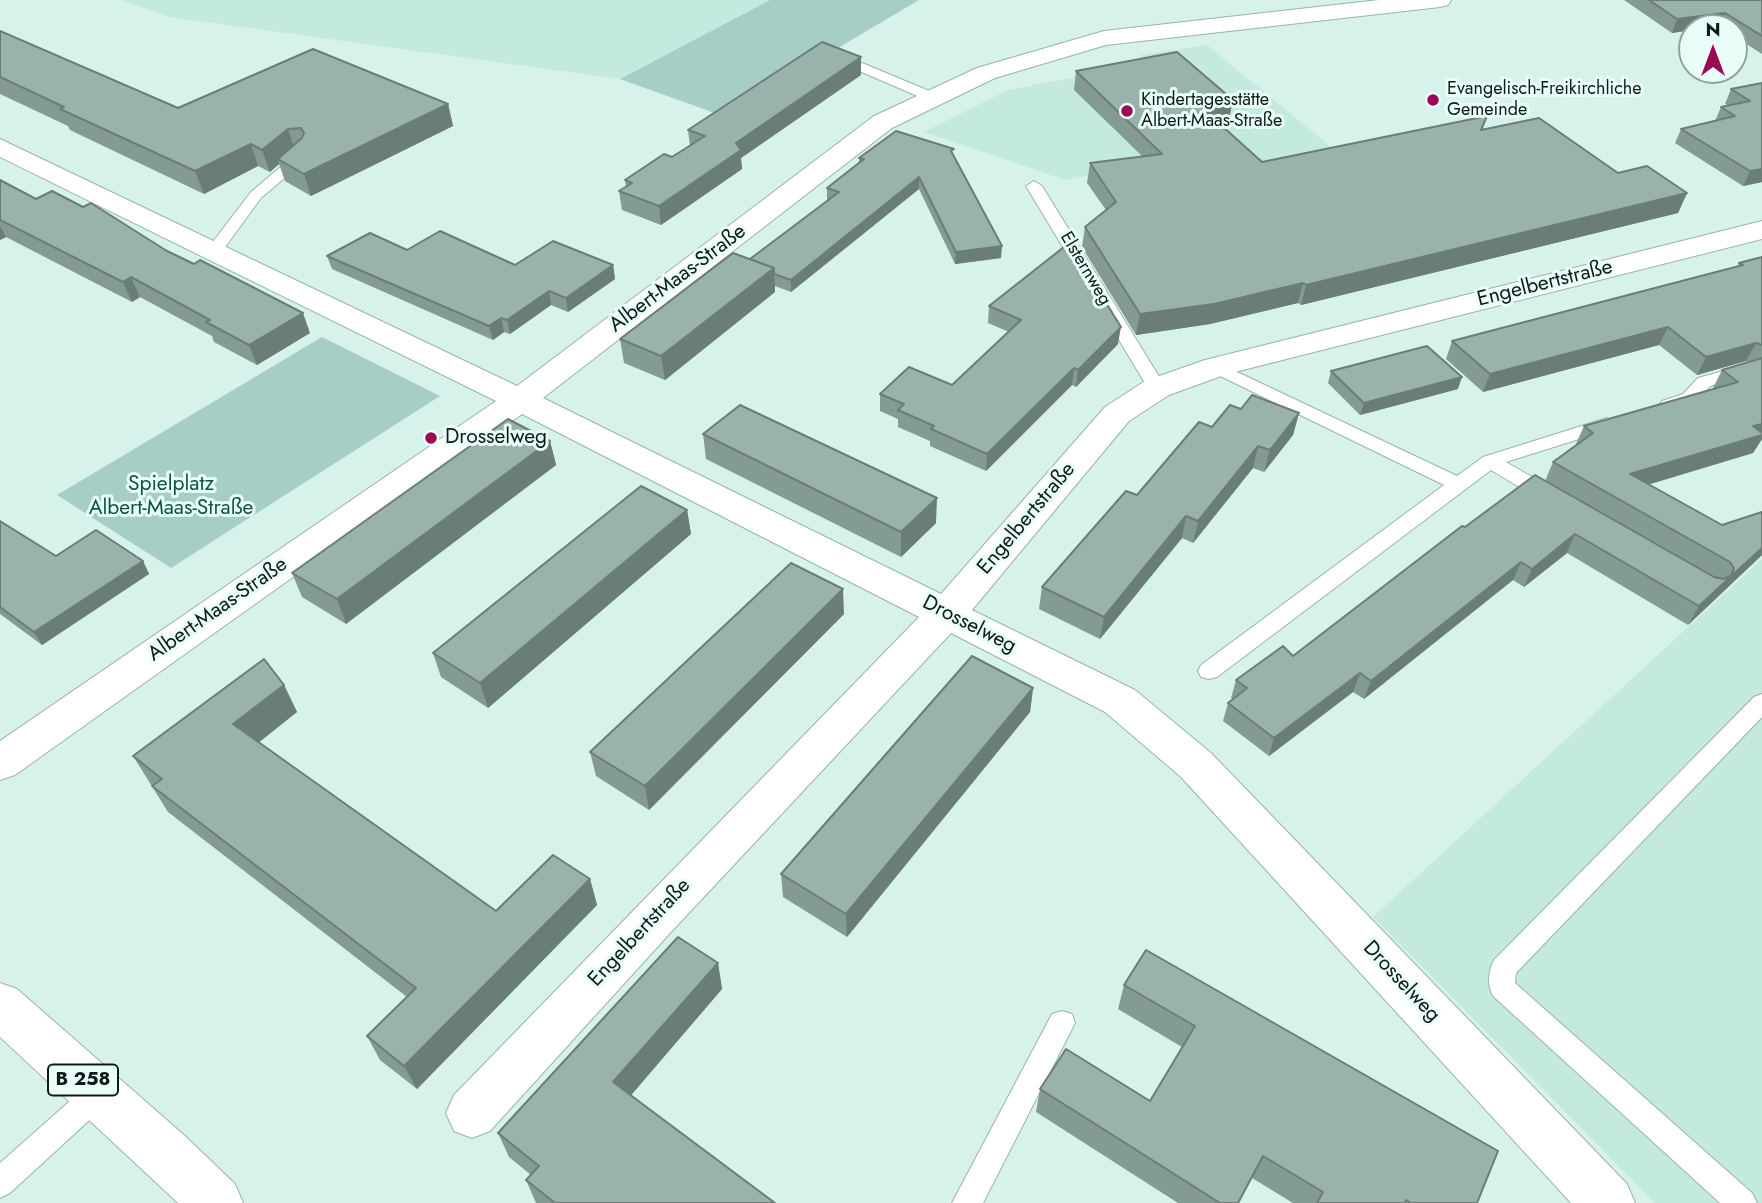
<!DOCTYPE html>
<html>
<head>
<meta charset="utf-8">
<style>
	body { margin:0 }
	#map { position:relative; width:1762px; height:1203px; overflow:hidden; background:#d7f2eb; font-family:Jost,sans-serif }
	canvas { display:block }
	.north { position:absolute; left:1678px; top:14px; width:70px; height:70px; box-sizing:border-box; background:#e9fef9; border:2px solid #92a39f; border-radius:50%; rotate:0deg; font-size:19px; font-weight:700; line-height:28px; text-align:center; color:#101a18 }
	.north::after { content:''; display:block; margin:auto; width:24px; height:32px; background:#9c0856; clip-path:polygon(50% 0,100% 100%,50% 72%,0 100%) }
</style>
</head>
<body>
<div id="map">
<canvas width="1762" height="1203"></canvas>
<div class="north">N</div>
</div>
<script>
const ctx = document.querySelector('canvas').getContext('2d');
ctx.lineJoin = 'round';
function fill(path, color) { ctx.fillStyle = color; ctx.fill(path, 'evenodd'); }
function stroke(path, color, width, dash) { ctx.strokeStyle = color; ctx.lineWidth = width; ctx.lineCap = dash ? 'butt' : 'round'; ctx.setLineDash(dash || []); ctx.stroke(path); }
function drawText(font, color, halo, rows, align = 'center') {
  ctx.font = font + ' Jost,sans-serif'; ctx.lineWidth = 6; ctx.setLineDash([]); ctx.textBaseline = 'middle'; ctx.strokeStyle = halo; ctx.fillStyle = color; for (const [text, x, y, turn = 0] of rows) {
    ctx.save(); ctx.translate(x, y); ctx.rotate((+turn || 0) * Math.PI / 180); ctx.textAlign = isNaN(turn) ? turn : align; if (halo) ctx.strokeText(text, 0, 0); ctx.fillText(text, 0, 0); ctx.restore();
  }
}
fill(new Path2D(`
	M122,0H770L620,79L169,17Z
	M1207,45L1348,161L1209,189L1180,159L1065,180L924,132L1008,90L1148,63L1140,55Z
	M1762,559V1203H1655L1373,917Z`), '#c4e9df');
fill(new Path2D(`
	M770,0H919L723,116L620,79Z
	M322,337L440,396L171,568L57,495Z`), '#a7cec4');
const service = new Path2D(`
	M862,63L939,95L941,98L934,102L929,101L857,70L855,67Z
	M302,152L307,153L309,156L307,159L261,198L220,254H208L206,251L251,192L297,153Z
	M1034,181L1042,186L1166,388L1163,392L1157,394L1148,388L1026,186Z
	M1216,362L1457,476L1483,457L1607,418L1616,424L1614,428L1506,462L1558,492L1561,497L1558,502H1544L1491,470L1217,677L1209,679L1201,677L1198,671L1201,665L1444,485L1210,371L1207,367Z
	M1745,365L1754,370L1751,374L1710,386L1695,402L1668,411L1659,405L1662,401L1683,394L1698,378Z
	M1762,694V717L1516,973L1515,983L1752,1193L1757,1203H1720L1493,996C1487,984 1488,972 1494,960L1754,697Z
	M1062,1011L1072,1014L1075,1023L983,1203H952L1052,1014Z
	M98,1081L108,1085L112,1094L108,1103L10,1193L0,1198V1163L88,1085Z`);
const minor = new Path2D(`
	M1379,0H1451L1448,5L1440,7L1106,45L995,78L892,128L543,398L941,594L1105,407L1145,381L1205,360L1762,221V239L1227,374L1169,395L1129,421L972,610L1135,690L1211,753L1627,1184L1635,1203H1571L1181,777L1105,712L951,633L671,932L490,1131L472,1138L454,1131L446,1113L454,1095L919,617L522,414L15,775L0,780V741L496,401L0,157V139L517,386L874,116L977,68L1104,31Z`);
const primary = new Path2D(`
	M0,983L17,989L185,1136L235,1184L243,1203H178L0,1037Z`);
stroke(service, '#99b3ac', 2);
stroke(minor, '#99b3ac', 2);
stroke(primary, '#99b3ac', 2);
fill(service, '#fff');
fill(minor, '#fff');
fill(primary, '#fff');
fill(new Path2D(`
	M1624,0H1762V54L1734,36V28H1721L1719,27L1692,28V30L1672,33Z
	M0,31L178,108L448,104L453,126L311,196L285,181L279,164L270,172L258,166L204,194L70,130L68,126L0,94Z
	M1076,71L1233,100L1229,119L1216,121L1262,162L1482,129L1618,173L1687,193L1678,213L1301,305L1298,303L1210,324L1136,335L1082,247L1085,227L1106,210L1087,183L1090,163L1142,156L1074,90Z
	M861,75L741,158L742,169L661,225L622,210L619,191L626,187L625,180L672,157L690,146L688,130Z
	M1762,83V182L1743,186L1675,143L1681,129L1715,121L1721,107L1728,105L1725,104L1731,89Z
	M953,155L1001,258L955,264L919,189L791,292L775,286V292L665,380L624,363L620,339L751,259L828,200H827V188L859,163V158Z
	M0,180L36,199L167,251L310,333L257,365L214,342L212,336L140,297L132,302L6,237L0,240Z
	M407,250L515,265H613L615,279L568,312L551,305L510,334L504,332L493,340L332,269L327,256Z
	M1762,257V439L1753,453L1648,484L1722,525L1762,512V555L1688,625L1567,553L1524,587L1513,580L1364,699L1353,692L1269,756L1223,721L1228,703L1233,699L1231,698L1236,680L1293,656L1465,527L1545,481L1553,462L1577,445L1576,444L1584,426L1714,389L1713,388L1722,370L1748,362L1746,361L1697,375L1659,345L1483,392L1446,359L1452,341L1668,285L1738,266L1739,263Z
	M989,306L1118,344L1076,387L1072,385L986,471L930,446V441L898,427V419L880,411V394L952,385L1009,332L988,323Z
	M1331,371L1458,389L1360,415L1328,383Z
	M1241,409L1299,413L1293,435L1264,472L1253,468L1193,543L1182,538L1100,639L1039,609L1042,587L1137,495L1212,427Z
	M703,434L936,523L901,557L706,459Z
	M550,441L556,465L346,624L302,597L292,573Z
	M687,510L691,534L488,708L441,677L433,653Z
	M0,521L56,556L143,561L149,574L42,645L0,614Z
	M844,614L649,810L596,776L590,752Z
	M284,685L297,712L258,742L496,911L590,879L597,905L417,1089L380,1060L367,1036L407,997L168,812L133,756Z
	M1033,688L1030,712L847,937L783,897L781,874Z
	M1146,950L1477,1203H1293L1252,1178L1239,1203H1178L1036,1112L1040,1089L1150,1101L1182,1047L1118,1009L1124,985Z
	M718,963L722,989L631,1095L775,1203H536L526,1180L531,1175L509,1157L498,1133Z`), '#849a94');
fill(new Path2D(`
	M1725,13L1719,27L1692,28V30L1672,33L1677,19Z
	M861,57V75L741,158L742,169L661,225L659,206L736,143Z
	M1233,100L1229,119L1196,125L1200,106Z
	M448,104L453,126L311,196L304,174Z
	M288,129L295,151L278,159L279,164L270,172L262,150Z
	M251,144L258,166L204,194L195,171Z
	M1762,169V182L1743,186L1750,171Z
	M919,177V189L791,292V280Z
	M1687,193L1678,213L1301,305L1306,285Z
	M0,226L6,237L0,240Z
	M1002,246L1001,258L955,264L956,252Z
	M613,265L615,279L568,312L566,298Z
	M774,268L775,292L665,380L661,356Z
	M131,277L140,297L132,302L123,282Z
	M1303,283L1298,303L1210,324L1136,335L1140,314Z
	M549,291L551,305L510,334L507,320Z
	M303,313L310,333L257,365L249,345Z
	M501,318L504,332L493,340L489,326Z
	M1121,327L1118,344L1076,387L1078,370Z
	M1668,327L1659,345L1483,392L1490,374Z
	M1756,343L1746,361L1697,375L1706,357Z
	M1074,368L1072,385L986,471L987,454Z
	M1462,377L1458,389L1360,415L1364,403Z
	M1299,413L1293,435L1264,472L1270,450Z
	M1762,424V439L1753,453L1621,493L1630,474Z
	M550,441L556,465L346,624L337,599Z
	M1258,446L1253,468L1193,543L1198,521Z
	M937,498L936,523L901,557V532Z
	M687,510L691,534L488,708L480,683Z
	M1186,516L1182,538L1100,639L1104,617Z
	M1575,534L1567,553L1524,587L1532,569Z
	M1762,548V555L1688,625L1699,606Z
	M143,561L149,574L42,645L34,632Z
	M1521,562L1513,580L1364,699L1371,681Z
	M843,589L844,614L649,810L645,786Z
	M1360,673L1353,692L1269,756L1274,738Z
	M284,685L297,712L247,752L233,724Z
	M1033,688L1030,712L847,937L846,914Z
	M590,879L597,905L417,1089L404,1066Z
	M718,963L722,989L621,1107L613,1082Z`), '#6b7d78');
const building = new Path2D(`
	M1649,0H1762V36L1725,13L1677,19Z
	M0,31L178,108L313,49L448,104L304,174L278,159L302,138L304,133L301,128L288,129L262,150L251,144L195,171L60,109L64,107L0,77Z
	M822,42L861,57L736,143L741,150L659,206L619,191L632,183L625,180L664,154L672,157L705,136L688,130Z
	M1177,52L1233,100L1200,106L1262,162L1487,116L1481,130L1539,118L1618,173L1647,166L1687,193L1306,285L1303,283L1214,304L1140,314L1085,227L1116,202L1090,163L1162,154L1076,71Z
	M1762,83V169L1750,171L1681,129L1735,116L1721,107L1750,101L1731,89Z
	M896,131L954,149L951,151L1002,246L956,252L919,177L791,280L774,274V268L750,259L839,192L827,188L864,159L859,158Z
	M0,180L36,199L52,191L83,207L91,203L167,251L194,264L200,260L303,313L249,345L206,322L210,320L131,277L123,282L0,220Z
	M440,231L515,265L553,241L613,265L566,298L549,291L507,320L501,318L489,326L327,256L370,233L407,250Z
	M1069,243L1121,327L1078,370L1074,368L987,454L931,429L934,426L898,410L904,404L880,394L909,367L952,385L1021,320L989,306Z
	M733,253L774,268L661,356L620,339Z
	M1762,257V345L1756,343L1706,357L1668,327L1490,374L1452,341L1743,265L1739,263Z
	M1427,346L1462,377L1364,403L1331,371Z
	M1762,358V424L1753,426L1762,433V435L1630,474L1722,525L1762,512V548L1728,579L1699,606L1575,534L1532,569L1521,562L1371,681L1360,673L1274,738L1228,703L1247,688L1236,680L1283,646L1293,656L1462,526L1465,527L1535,475L1714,577L1723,579L1731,576L1734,568L1730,562L1553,462L1593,433L1584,426L1738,382L1722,370Z
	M1252,395L1299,413L1270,450L1258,446L1198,521L1186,516L1104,617L1042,587L1126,491L1137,495L1199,422L1212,427L1230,405L1241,409Z
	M740,405L937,498L901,532L703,434Z
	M508,419L550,441L337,599L292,573Z
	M641,486L687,510L480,683L433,653Z
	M0,521L56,556L96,530L143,561L34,632L0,607Z
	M791,563L843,589L645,786L590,752Z
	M972,656L1033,688L846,914L781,874Z
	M264,659L284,685L233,724L496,911L553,855L590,879L404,1066L367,1036L416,988L152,786L162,779L133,756Z
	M678,937L718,963L613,1082L775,1203H555L526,1180L539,1166L498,1133Z
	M1146,950L1498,1151L1477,1203H1411L1406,1200L1405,1203H1317L1323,1192L1263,1156L1238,1203H1220L1040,1089L1066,1049L1150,1101L1195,1026L1124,985Z`);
fill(building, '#99b3ac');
stroke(building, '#6b7d78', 2);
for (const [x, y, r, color] of [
	[1433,100,7,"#9c0856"],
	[1127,111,7,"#9c0856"],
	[431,438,7,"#9c0856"]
]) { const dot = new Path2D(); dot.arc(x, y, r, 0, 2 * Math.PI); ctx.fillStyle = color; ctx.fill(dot); stroke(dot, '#e9fef9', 2.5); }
drawText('18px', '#101a18', '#e9fef9', [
	["Evangelisch-Freikirchliche",1447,90],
	["Gemeinde",1447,111],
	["Kindertagesstätte",1141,101],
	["Albert-Maas-Straße",1141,122]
], 'left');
drawText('18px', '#101a18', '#e9fef9', [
	["Elsternweg",1085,269,59]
]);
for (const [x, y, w] of [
	[83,1080,70]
]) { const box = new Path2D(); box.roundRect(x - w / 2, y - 15.5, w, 31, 5); ctx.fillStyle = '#e9fef9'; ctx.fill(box); stroke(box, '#101a18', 2); }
drawText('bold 19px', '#101a18', null, [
	["B 258",83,1080]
]);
drawText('21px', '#101a18', '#e9fef9', [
	["Albert-Maas-Straße",678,279,-37],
	["Engelbertstraße",1545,284,-14],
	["Engelbertstraße",1027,519,-50],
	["Albert-Maas-Straße",218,610,-35],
	["Drosselweg",969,625,27],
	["Engelbertstraße",640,933,-47],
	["Drosselweg",1401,982,47]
]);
drawText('21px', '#101a18', '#e9fef9', [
	["Drosselweg",445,438]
], 'left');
drawText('21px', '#0d5347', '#e9fef9', [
	["Spielplatz",171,485],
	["Albert-Maas-Straße",171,509]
]);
</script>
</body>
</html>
